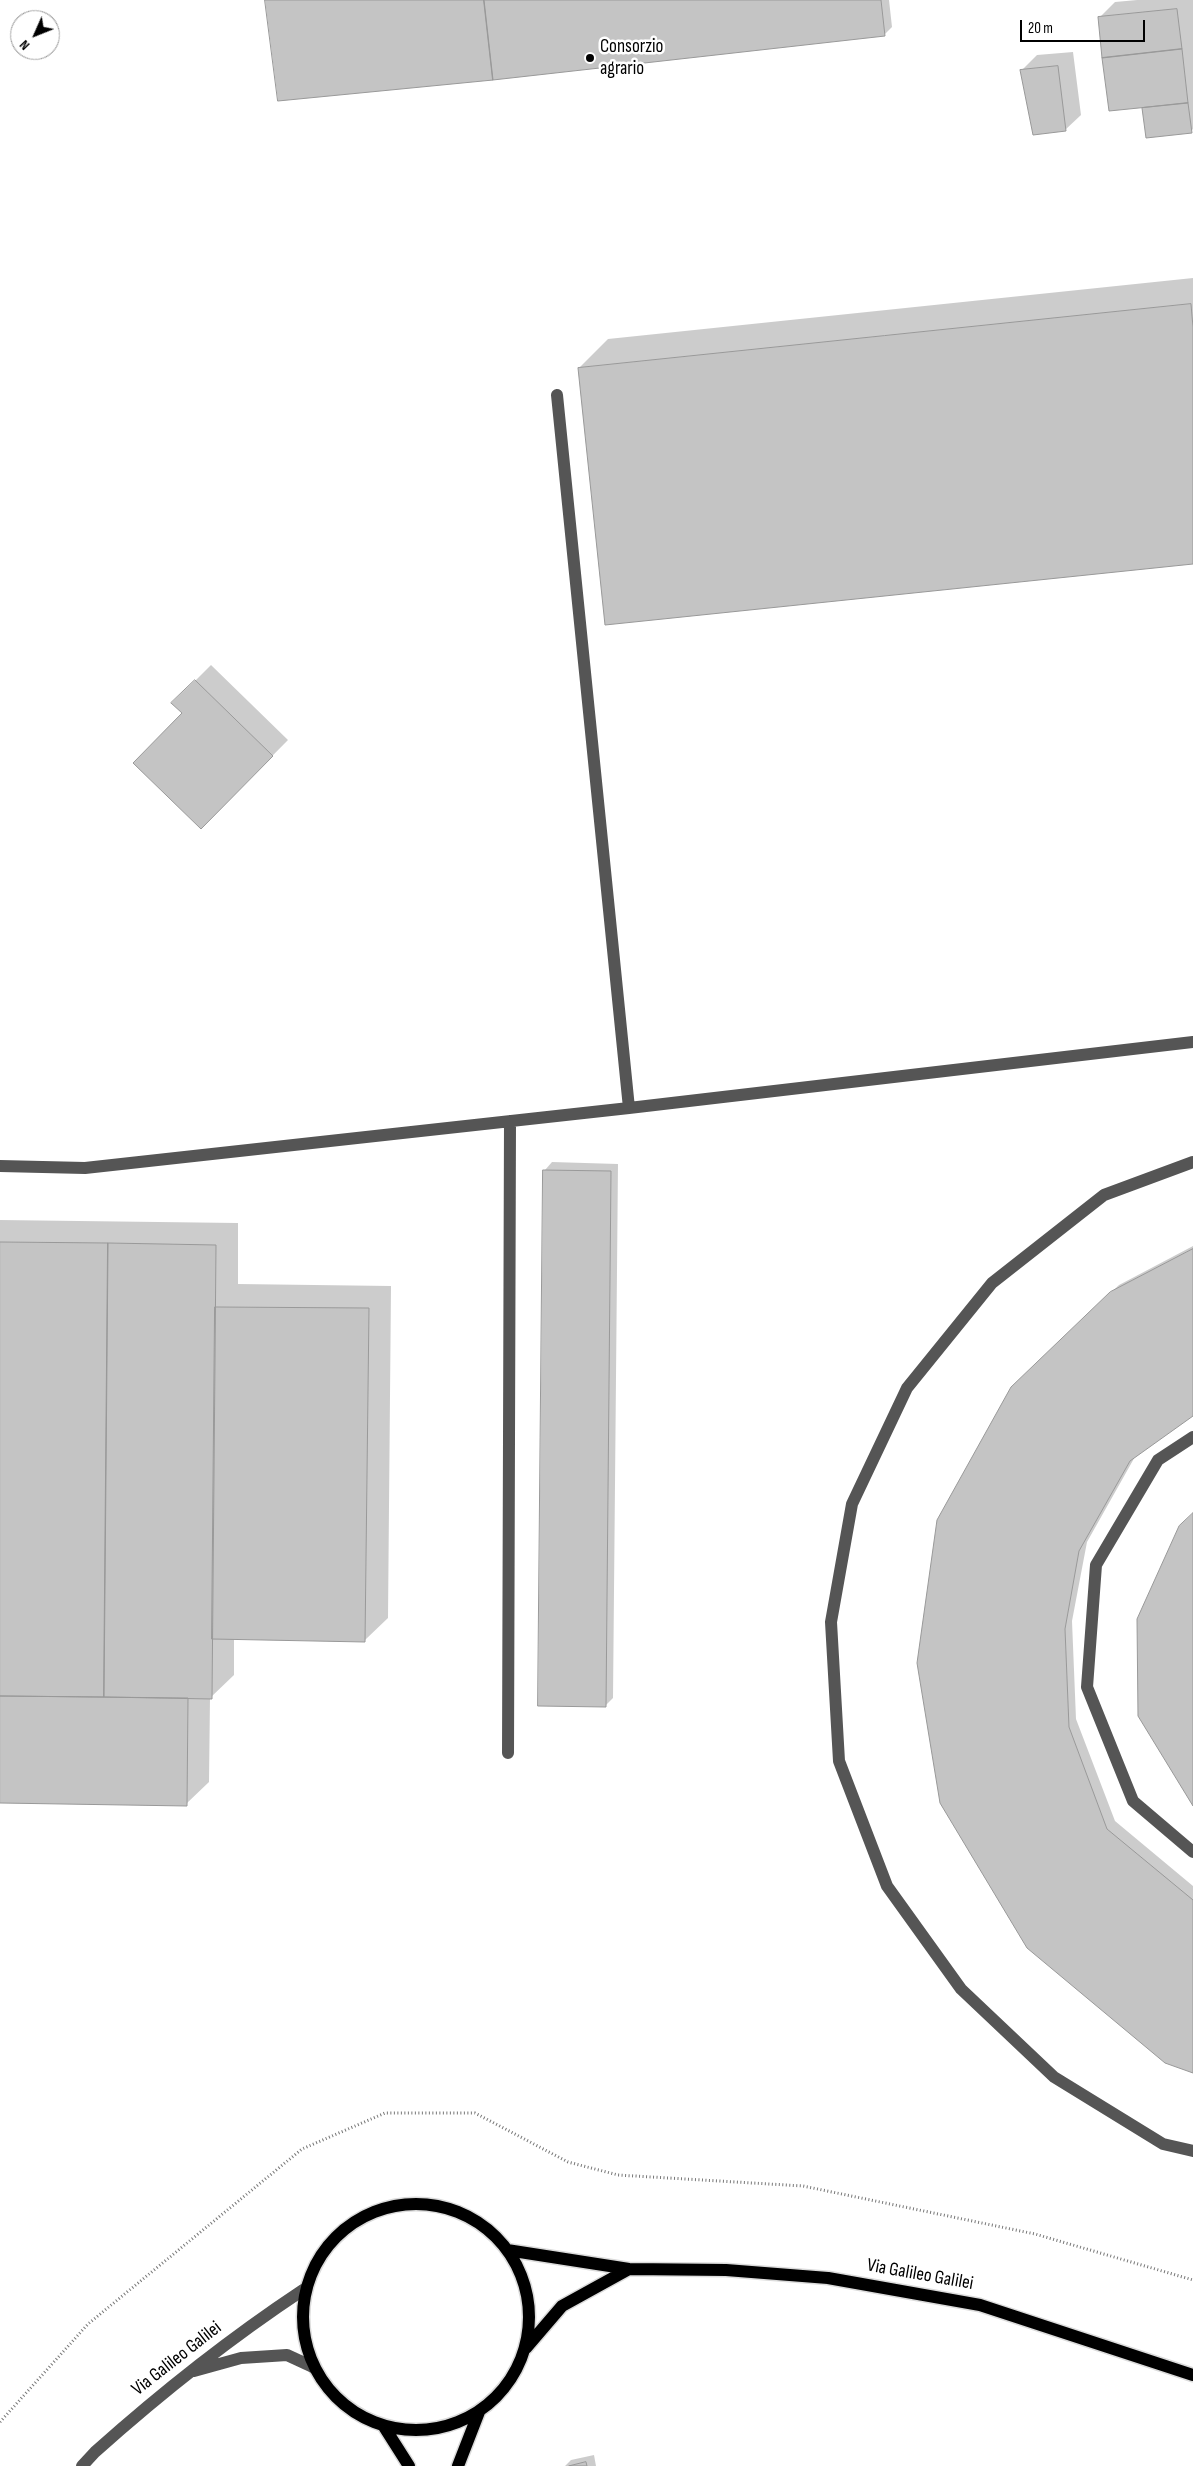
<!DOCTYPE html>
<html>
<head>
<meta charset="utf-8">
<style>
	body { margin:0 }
	#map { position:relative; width:1193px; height:2466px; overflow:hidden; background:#fff; font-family:"Sofia Sans Condensed",sans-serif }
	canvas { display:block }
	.north { position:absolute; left:10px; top:10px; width:50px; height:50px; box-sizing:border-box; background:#fff; border:1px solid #999; border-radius:50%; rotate:226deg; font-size:14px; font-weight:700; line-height:20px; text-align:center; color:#000 }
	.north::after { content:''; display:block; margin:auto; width:18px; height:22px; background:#000; clip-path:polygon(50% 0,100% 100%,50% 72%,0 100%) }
	.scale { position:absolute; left:1020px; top:20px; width:125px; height:22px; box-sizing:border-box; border:2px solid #000; border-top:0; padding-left:6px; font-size:15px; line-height:18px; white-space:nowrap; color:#000; -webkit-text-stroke:4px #fff; paint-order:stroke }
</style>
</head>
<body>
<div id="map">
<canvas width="1193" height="2466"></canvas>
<div class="north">N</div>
<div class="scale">20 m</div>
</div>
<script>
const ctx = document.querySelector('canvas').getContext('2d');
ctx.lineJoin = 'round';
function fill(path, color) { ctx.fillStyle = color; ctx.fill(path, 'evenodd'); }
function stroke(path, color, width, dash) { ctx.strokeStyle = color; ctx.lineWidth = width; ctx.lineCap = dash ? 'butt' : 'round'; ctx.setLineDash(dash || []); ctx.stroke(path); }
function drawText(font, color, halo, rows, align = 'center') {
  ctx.font = font + ' "Sofia Sans Condensed",sans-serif'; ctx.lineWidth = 5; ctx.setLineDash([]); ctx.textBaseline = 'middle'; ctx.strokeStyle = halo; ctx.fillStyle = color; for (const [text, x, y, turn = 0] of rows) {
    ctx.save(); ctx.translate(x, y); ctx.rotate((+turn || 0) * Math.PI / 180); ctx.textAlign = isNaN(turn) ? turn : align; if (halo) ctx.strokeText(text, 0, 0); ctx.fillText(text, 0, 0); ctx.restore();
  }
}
fill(new Path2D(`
	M266,0H889L892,27L884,35Z
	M1137,0H1193V129L1191,131L1144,108L1146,106L1099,18L1115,2Z
	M1073,52L1081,115L1065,130L1021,71L1037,55Z
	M1193,278V563L579,368L608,339Z
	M211,665L288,740L201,828L184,713L173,703Z
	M552,1162L618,1164L613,1698L605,1706L545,1170Z
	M0,1220L238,1223V1284L391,1286L388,1618L365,1640L234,1638V1675L210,1698L209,1782L186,1804L0,1802Z
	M1193,1246V1415L1136,1455L1087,1542L1072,1621L1076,1719L1115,1821L1193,1886V2071L1028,1947L1012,1388L1119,1285Z
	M594,2455L596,2466H565L571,2460Z`), '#0003');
const building = new Path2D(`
	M265,0H484L493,80L278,101Z
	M484,0H881L885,36L493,80Z
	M1177,9L1182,49L1102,58L1098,17Z
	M1182,49L1188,103L1109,111L1102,58Z
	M1058,66L1066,131L1033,135L1020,70Z
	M1188,103L1192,133L1146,138L1142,108Z
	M1191,304L1193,327V564L605,625L578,368Z
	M195,680L273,756L201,829L133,763L182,713L171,703Z
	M543,1170L611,1171L606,1707L538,1706Z
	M0,1242L108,1243L104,1697L0,1696Z
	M108,1243L216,1245L212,1699L104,1697Z
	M1193,1249V1416L1130,1461L1079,1551L1065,1629L1069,1727L1107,1829L1193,1900V2073L1165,2063L1027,1948L940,1803L917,1663L937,1520L1011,1387L1110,1292Z
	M215,1307L369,1308L365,1642L212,1639Z
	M1193,1513V1806L1138,1716L1137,1619L1179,1526Z
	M0,1696L188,1698L187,1806L0,1803Z
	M586,2462L587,2466H569Z`);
fill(building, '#c4c4c4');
stroke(building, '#999', 1);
const major = new Path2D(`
	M303 2317a113 113 0 1 1 226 0a113 113 0 1 1-226 0Z
	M507,2250L629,2269L726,2270L828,2278L980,2305L1193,2375
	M526,2348L562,2306L629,2269
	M383,2425L409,2466
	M458,2466L479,2412`);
stroke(major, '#dbdbdb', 15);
stroke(new Path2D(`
	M0,2422L88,2324L302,2149L385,2113H475L568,2162L618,2175L803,2186L1035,2234L1193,2280`), '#777', 3, [1, 2.5]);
stroke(new Path2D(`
	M557,395L629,1108
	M1193,1162L1104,1195L992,1283L907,1388L852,1504L831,1622L839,1761L887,1886L961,1989L1054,2077L1163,2144L1193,2151
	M0,1166L85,1168L629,1108L1193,1042
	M1193,1437L1158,1460L1096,1565L1087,1687L1133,1801L1193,1852
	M508,1753L510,1121
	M194,2371L241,2358L287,2355L313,2367
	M82,2466L95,2452C161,2393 229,2339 303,2290`), '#555', 12);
stroke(major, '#000', 12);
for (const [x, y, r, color] of [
	[590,58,5,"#000"]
]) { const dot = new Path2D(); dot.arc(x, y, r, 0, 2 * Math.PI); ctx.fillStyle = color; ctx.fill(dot); stroke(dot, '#fff', 2); }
drawText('19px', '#000', '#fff', [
	["Consorzio",600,47],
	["agrario",600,69]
], 'left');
drawText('19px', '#000', '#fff', [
	["Via Galileo Galilei",920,2275,10],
	["Via Galileo Galilei",177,2359,-38]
]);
</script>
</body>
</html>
